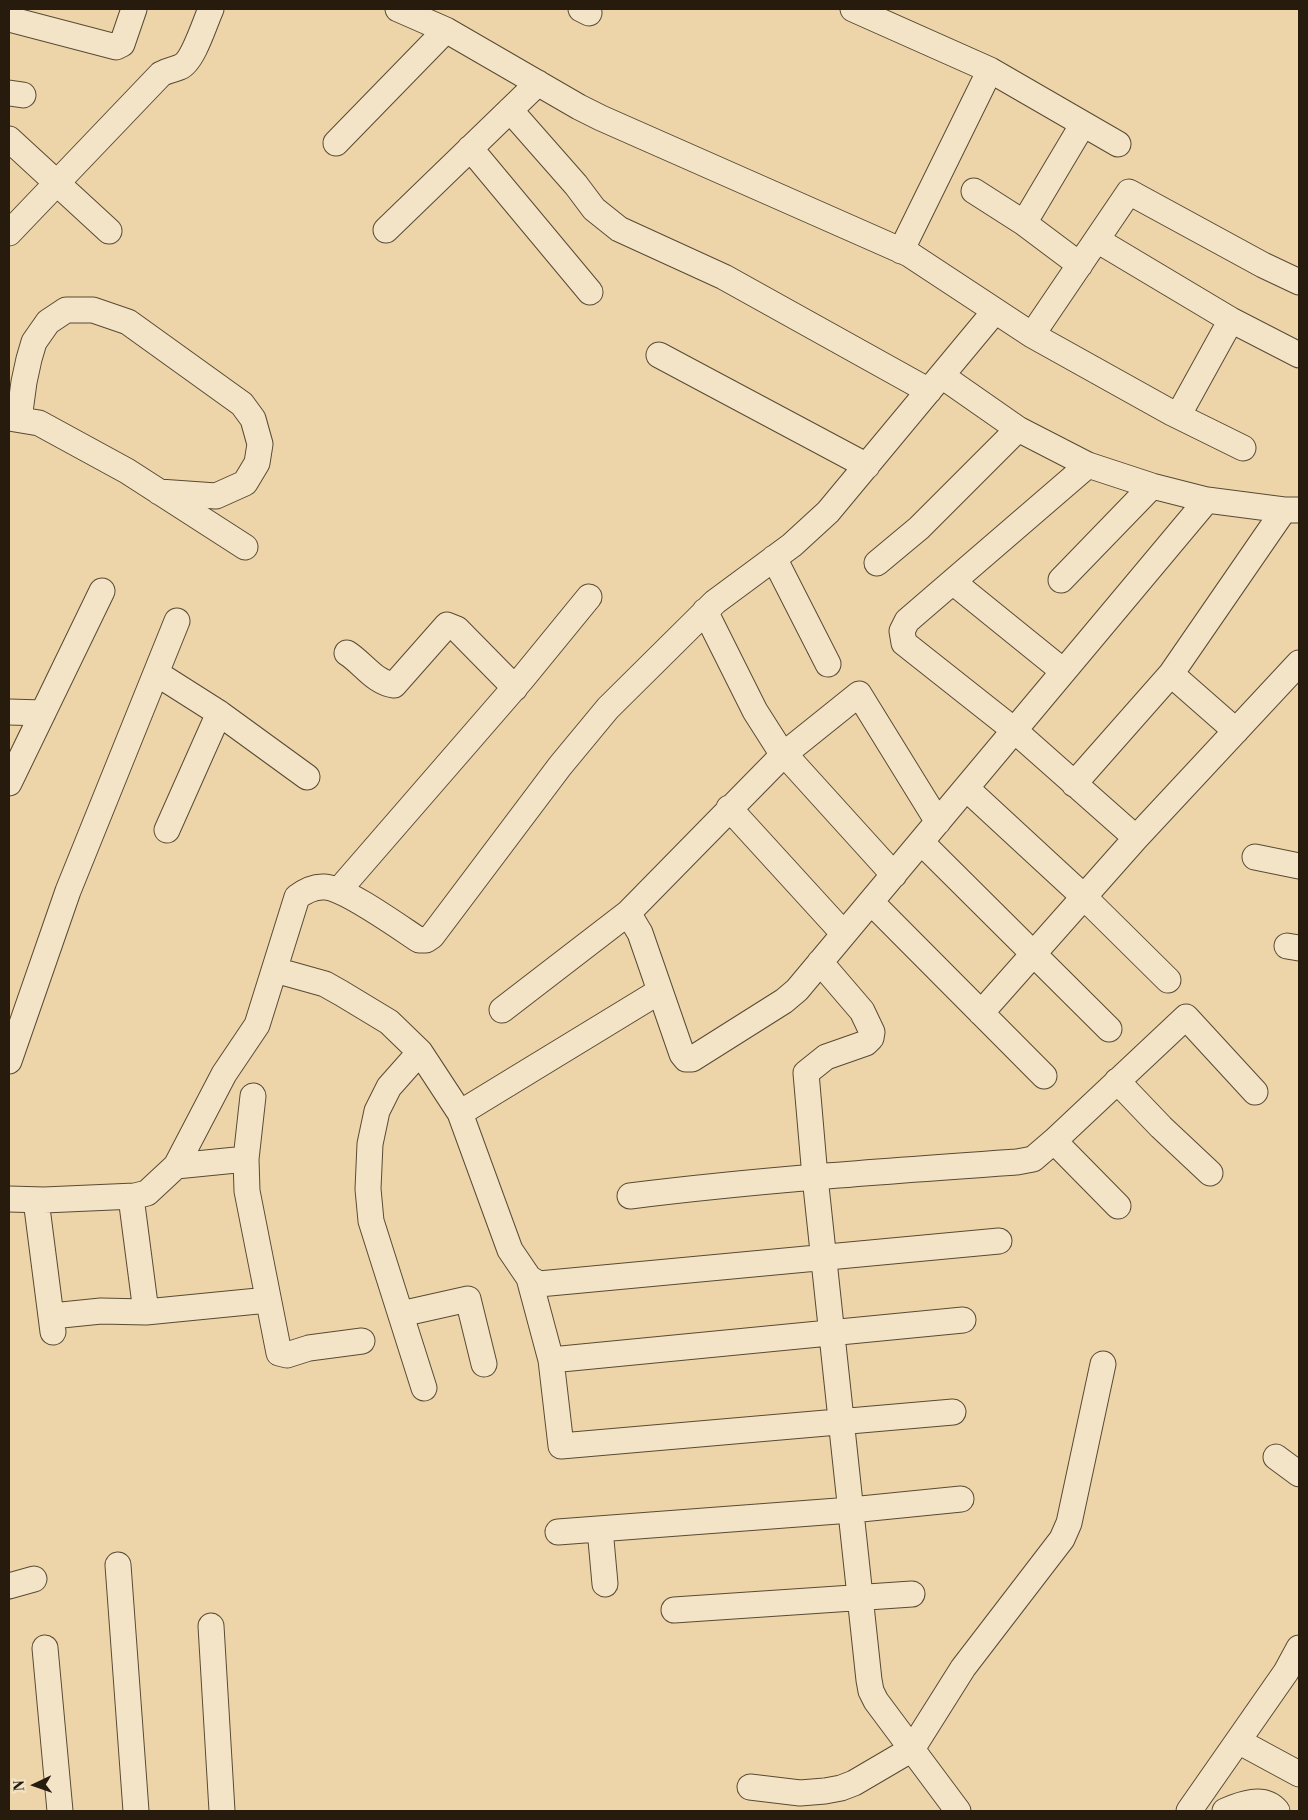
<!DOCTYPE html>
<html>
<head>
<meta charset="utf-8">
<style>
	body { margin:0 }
	#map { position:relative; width:1308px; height:1820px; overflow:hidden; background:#edd5a9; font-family:"Libre Bodoni",serif }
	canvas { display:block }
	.frame { position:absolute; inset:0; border:10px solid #271b0d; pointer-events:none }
	.north { position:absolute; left:10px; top:1760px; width:50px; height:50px; -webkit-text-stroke:4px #f3e4c7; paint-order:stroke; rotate:267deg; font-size:14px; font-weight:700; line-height:20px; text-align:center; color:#271b0d }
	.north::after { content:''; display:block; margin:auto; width:18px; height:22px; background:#271b0d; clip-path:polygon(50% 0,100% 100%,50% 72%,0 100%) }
</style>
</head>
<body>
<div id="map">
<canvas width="1308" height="1820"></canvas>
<div class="frame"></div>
<div class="north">N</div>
</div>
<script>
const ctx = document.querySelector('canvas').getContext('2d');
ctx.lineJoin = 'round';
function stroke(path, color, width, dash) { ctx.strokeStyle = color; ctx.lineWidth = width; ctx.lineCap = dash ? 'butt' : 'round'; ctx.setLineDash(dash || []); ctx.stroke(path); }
const minor = new Path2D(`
	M398,9L446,30L579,107L601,118L909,254L1032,335L1172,413L1243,448
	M581,9L589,13
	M853,9L990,70L1118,144
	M9,19L116,47L122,44L134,9
	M9,93L23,95
	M510,110L576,185L594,209L619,229L724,277L929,391
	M9,139L109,231
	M336,143L446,30
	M470,148L590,292
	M974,191L1024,223L1080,265
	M1024,223L1083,124
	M386,230L538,83
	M9,233L161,74C168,70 173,70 180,67C193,62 205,22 211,9
	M1097,240L1231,320L1299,355
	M901,251L990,70
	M1032,335L1129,192L1263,265L1299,282
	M659,355L867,466
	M942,376L1018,429L1088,465L1152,486L1207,500L1284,510H1299
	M1178,416L1231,320
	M9,418L39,423L127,471L245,547
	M19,419L24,382L29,359L34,342L48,322L66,310H93L128,322L242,404L253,419L260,444L257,463L245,483L216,496L159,492
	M1088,465L907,621L902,631L904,643L1014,730L1136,838
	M774,558L828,664
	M877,563L919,528L1018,429
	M1061,580L1152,486
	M953,582L1063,671
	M705,611L755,711L783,755L859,694L938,822
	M347,653C363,663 375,683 394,685L447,625L457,629L515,688
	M156,673L219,713L307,777
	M1171,674L1236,731
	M9,712L43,713
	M9,783L102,591
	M1074,784L1171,674L1284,510
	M966,788L1084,897L1168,980
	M729,808L844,934
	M167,830L219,713
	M921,842L1109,1029
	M1255,857L1299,866
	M339,890L522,679L589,597
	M871,902L1044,1076
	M628,913L640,933L682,1054L686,1059H692L784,1001L797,990L1207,500
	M1287,946L1299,948
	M820,962L862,1011L872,1032L871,1038L866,1043L826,1057L806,1073L815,1177L869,1680L871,1691L876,1701L958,1811
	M275,970L325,984L341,993L389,1022L420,1052L460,1113L510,1250L529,1278L539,1284L999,1241
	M502,1010L628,913L783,755L788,758L894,875
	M981,1013L1136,838L1299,663
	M420,1052L389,1087L377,1111L370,1144L368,1189L371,1221L424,1388
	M9,1061L68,891L177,621
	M1117,1081L1161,1127L1210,1173
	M253,1096L246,1159L247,1191L279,1353L287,1355L309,1348L362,1341
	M460,1113L660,991
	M1054,1141L1118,1206
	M176,1166L246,1159
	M630,1196C758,1180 888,1171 1017,1162L1033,1159L1054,1141L1186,1017L1255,1092
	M131,1197L146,1312
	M9,1199L44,1200L135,1196L147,1193L176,1166L224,1074L257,1025L297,897C305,891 314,886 325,887C345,888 399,927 419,940H426L432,936L560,766L608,708L715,602L792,545L828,512L995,311
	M36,1200L53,1332
	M529,1278L551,1360L561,1446L953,1412
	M401,1314L468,1299L484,1364
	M52,1316L101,1311L146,1312L268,1300
	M551,1360L963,1320
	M1276,1457L1299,1474
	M600,1529L605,1584
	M558,1532L851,1510L961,1499
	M118,1565L136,1811
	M9,1586L34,1579
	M674,1610L912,1594
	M211,1626L222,1811
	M45,1648L60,1811
	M1238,1741L1299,1774
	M750,1787L800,1793L825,1791L841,1788L854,1783L912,1749L963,1668L1062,1539L1069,1523L1103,1364
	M1189,1811L1286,1672L1299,1648
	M1225,1811C1241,1804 1264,1795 1277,1811`);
stroke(minor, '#584a34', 27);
stroke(minor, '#f3e4c7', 25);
</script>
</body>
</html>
